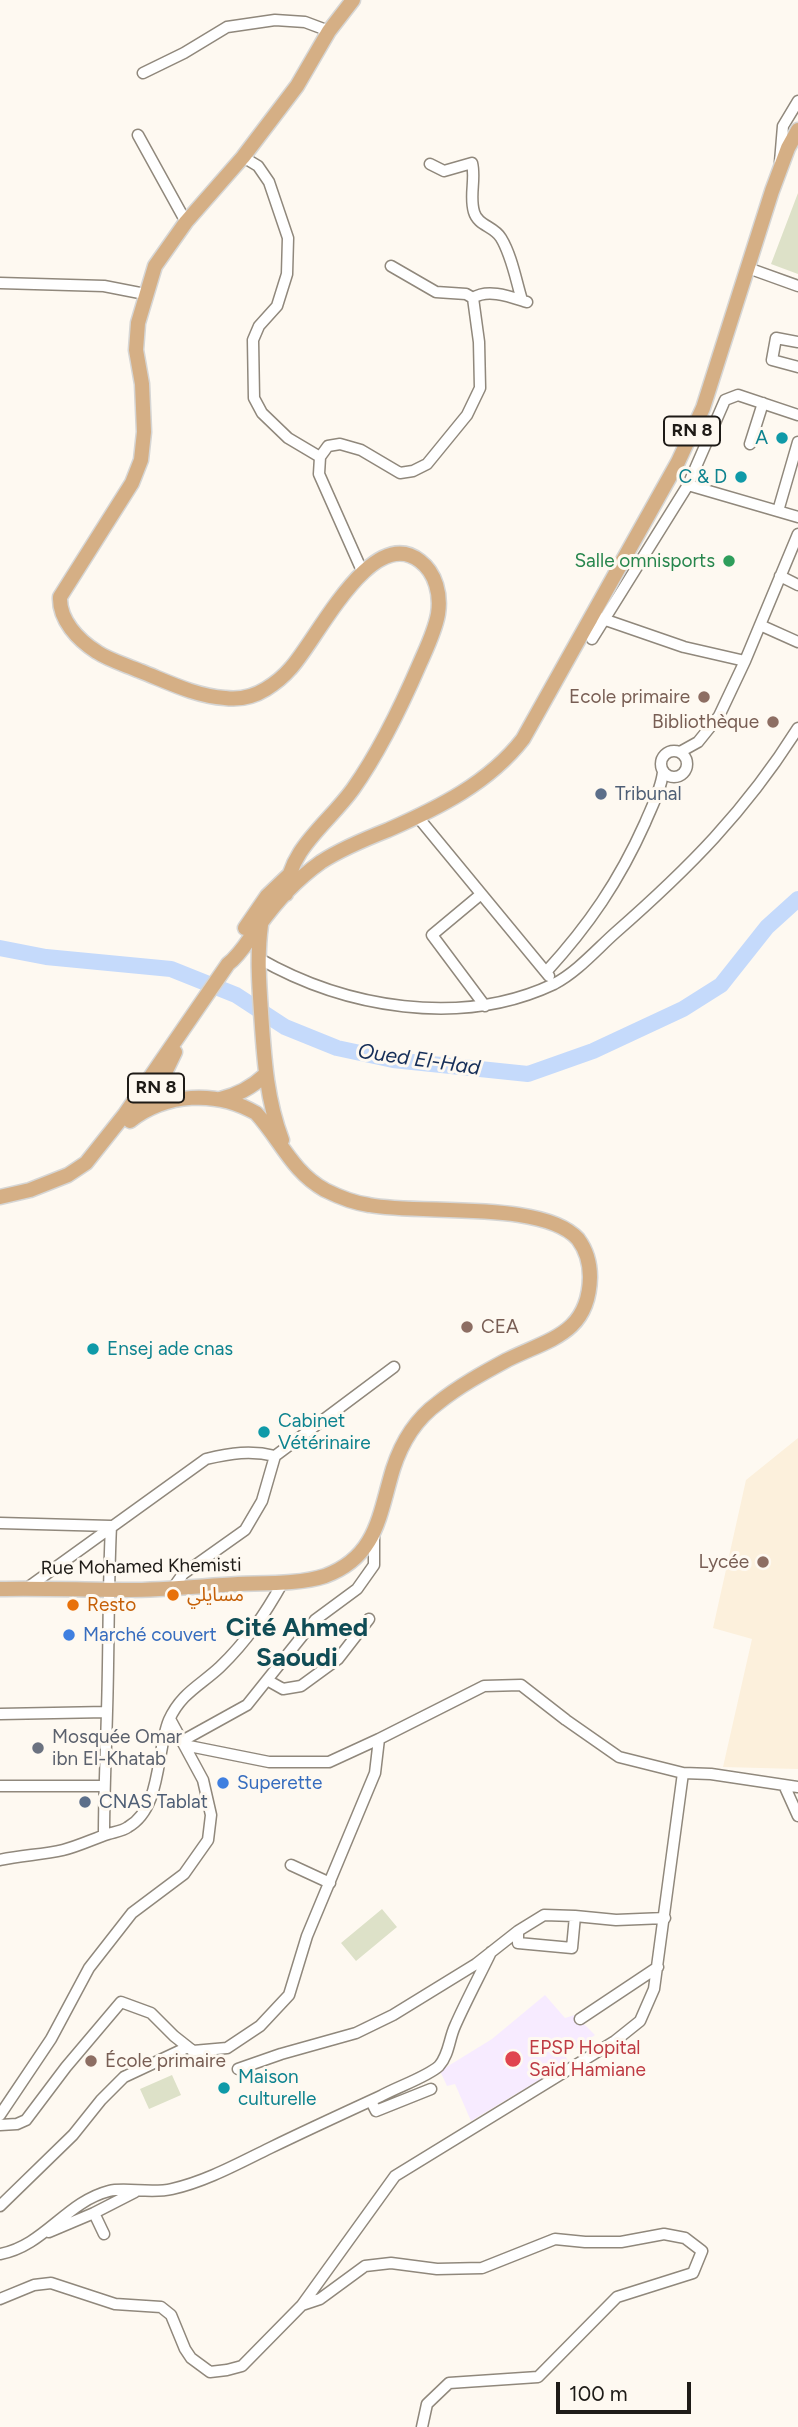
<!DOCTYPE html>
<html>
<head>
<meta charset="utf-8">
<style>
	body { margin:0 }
	#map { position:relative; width:798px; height:2427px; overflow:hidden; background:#fef9f1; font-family:Figtree,sans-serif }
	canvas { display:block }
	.scale { position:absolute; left:556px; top:2382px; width:135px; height:32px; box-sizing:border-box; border:4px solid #1e1b17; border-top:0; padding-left:9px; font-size:21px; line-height:24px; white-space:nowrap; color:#1e1b17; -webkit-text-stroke:5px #fef9f1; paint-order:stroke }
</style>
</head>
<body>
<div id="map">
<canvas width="798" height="2427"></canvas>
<div class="scale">100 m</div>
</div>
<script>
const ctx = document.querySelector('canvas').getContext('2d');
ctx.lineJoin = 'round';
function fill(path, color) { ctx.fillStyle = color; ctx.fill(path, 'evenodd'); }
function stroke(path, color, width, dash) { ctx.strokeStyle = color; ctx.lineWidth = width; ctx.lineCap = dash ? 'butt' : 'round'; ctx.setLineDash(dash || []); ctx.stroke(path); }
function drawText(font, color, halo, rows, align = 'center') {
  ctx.font = font + ' Figtree,"Noto Sans Arabic",sans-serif'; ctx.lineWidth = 6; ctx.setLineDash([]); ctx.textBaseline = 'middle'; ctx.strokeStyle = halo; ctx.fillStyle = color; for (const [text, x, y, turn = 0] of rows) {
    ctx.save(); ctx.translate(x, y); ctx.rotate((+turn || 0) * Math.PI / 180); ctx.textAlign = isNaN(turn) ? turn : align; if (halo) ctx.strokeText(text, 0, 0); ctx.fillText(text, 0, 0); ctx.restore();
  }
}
fill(new Path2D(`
	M798,1438V1769L723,1767L752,1639L713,1628L746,1480Z`), '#fcf0dc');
fill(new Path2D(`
	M545,1995L565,2018L575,2015L595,2035L565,2056L569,2062L471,2121L455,2084L447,2086L440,2071L492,2039Z`), '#f7ebff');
fill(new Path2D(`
	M798,193V274L771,264Z
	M382,1909L397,1927L356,1961L341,1943Z
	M172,2075L181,2095L149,2109L140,2089Z`), '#dde1c8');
stroke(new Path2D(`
	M0,948L46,957L171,969L236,995L285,1027L337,1048L393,1060L528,1074L593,1051L683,1009L721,985L767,927L798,899`), '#c5dafb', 16);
const minor = new Path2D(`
	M143,73L184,53L227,27L275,20L305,22L329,31
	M138,135L186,222
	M243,157L258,166L269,182L288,238L287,274L277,306L259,326L253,340L254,398L262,413L288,438L320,457
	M780,162L783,126L798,101
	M430,164L444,171L472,163C476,179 469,196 474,212C478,226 494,226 501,238C512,256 516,281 522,300
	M748,268L798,286
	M0,283L104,286L145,294
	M473,298C488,288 511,297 527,302
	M798,342L776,338L772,360L798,367
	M750,444L763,403
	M688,485L798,517
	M778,511L798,442
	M363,573L319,474L320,457L328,446L340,444L361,450L400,473L413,471L427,464L467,415L480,388L479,342L473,298L466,294L436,292L391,266
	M780,576L798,585
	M600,618L684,647L745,661
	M760,625L798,642
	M592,639L688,485L725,400L738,395L798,415
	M661 764a13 13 0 1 1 26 0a13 13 0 1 1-26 0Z
	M680,752L698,742L719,716L745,661L798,534
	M417,816L549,976
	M480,895L432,935L485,1006
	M258,958C345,1008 461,1028 554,984C577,972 596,950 615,933C688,869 746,811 798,728
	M546,972C589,925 619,881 645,823C652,806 661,790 663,772
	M0,1523L111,1526
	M27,1588L206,1459C231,1453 251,1450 275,1456
	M173,1588L183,1574L245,1530L262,1501L275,1456L394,1367
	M267,1680L283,1689L301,1686L338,1659L369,1619
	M0,1714L107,1712
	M182,1741L247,1705L315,1620L357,1589L374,1565V1533
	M683,1773L711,1774L798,1787
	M784,1785L798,1816
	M0,1786H103
	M104,1835C104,1793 106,1752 107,1711C109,1649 108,1588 111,1526
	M0,1860C21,1855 42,1855 63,1850C79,1846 93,1839 108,1834C114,1832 123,1831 128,1827C162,1808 156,1751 169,1720C181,1693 201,1685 220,1667C247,1641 265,1614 283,1582
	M291,1865L330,1883
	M518,1931L544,1915L575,1916
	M580,2019L658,1967
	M238,2069L281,2054L356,2033L393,2015L476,1964L518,1931V1943L572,1948L575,1916L616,1920L665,1918
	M371,2101L376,2111L431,2089
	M0,2115L51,2039L89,1968L132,1913L184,1874L208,1840L211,1815L203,1780L170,1719
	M0,2125L17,2124L26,2120L66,2067L121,2002L151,2013L174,2036L193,2051L227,2048L260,2026L289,1995L307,1936L375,1773L379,1739L329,1762H269L184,1745
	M0,2206L73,2135L101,2100L124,2077L188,2047
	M94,2213L135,2192
	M49,2232L94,2213L104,2234
	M0,2254C44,2246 66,2202 109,2191C125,2187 152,2194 172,2189C207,2181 239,2163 270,2148C307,2130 344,2113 381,2096C397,2087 427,2077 439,2066C449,2055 449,2039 455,2026C466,2001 479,1977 491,1952
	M0,2299L34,2285L51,2283L115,2304L161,2307L171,2315L185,2349L191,2358L210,2372L227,2370L242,2366L302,2305L395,2176L615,2041L640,2021L654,1989L683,1773L619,1757L566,1720L521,1685L484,1686L379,1739
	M302,2305L320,2299L365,2266L391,2263L437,2269L482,2268L555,2239L585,2242H621L664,2234L685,2238L702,2251L693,2273L617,2297L538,2377L449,2383L427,2404L422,2427`);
const major = new Path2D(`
	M286,894C289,848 327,825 353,789C380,751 401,707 420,663C427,647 435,631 438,614C441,595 436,573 420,561C371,523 316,642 290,669C284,676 274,684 266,689C253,697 240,700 225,698C195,696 168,682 140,671C126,665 109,660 97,652C78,640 59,620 60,597L132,483L141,460L144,432L142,384L136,350L138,323L155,266L186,222L243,157L297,86L329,31L353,0
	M261,925C257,954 259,983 261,1012C264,1056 266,1098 282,1140
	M245,928L267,896L290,874
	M220,1099C238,1095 251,1088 265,1075
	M137,1112L162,1079L175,1052
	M0,1197L30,1190L68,1175L86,1163L125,1114L228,964C241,954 248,940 258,927C275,903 297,879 321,862C341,849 365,839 388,830C438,808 489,783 523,739L678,462L703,408L772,191L788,148L798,130
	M0,1589C43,1588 85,1590 128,1590C165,1590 202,1586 238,1584C264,1583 301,1584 325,1576C377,1557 379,1515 393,1469C401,1444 416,1419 438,1403C459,1386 483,1373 507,1360C549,1339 589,1334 590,1277C590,1263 587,1251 578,1239C543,1200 420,1215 369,1205C354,1203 339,1197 325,1190C292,1172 280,1139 256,1113C216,1090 166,1093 130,1121`);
stroke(minor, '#90887c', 13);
stroke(major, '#d6d6d5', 17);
stroke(minor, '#fff', 10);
stroke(major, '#d5af85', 14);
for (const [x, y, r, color] of [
	[782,438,7,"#0f9aa8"],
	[741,477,7,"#0f9aa8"],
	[729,561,7,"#2e9e5b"],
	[704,697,7,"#8d6e63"],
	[773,722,7,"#8d6e63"],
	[601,794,7,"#5c6f8a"],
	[467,1327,7,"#8d6e63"],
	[93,1349,7,"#0f9aa8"],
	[264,1432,7,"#0f9aa8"],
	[763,1562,7,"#8d6e63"],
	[173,1595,7,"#e8710a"],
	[73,1605,7,"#e8710a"],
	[69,1635,7,"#3f7fe0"],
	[38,1748,7,"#6b7280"],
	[223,1783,7,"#3f7fe0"],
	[85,1802,7,"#5c6f8a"],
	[513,2059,9,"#e0444e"],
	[91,2061,7,"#8d6e63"],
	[224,2088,7,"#0f9aa8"]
]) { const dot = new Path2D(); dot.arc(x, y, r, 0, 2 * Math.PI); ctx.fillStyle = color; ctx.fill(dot); stroke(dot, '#fef9f1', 2.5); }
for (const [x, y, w] of [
	[692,431,56],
	[156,1088,56]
]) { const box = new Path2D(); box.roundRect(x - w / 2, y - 14.5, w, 29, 5); ctx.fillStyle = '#fef9f1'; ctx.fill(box); stroke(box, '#1e1b17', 2); }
drawText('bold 18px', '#1e1b17', null, [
	["RN 8",692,431],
	["RN 8",156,1088]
]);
drawText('19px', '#0d838f', '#fef9f1', [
	["A",768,438,"right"],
	["C & D",727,477,"right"],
	["Ensej ade cnas",107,1349],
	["Cabinet",278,1421],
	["Vétérinaire",278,1443],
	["Maison",238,2077],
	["culturelle",238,2099]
], 'left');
drawText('19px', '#27864d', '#fef9f1', [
	["Salle omnisports",715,561]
], 'right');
drawText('19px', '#785e54', '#fef9f1', [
	["Ecole primaire",690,697],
	["Bibliothèque",759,722],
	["CEA",481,1327,"left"],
	["Lycée",749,1562],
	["École primaire",105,2061,"left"]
], 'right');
drawText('19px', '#4e5e75', '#fef9f1', [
	["Tribunal",615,794],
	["CNAS Tablat",99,1802]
], 'left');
drawText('19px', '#1e1b17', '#fef9f1', [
	["Rue Mohamed Khemisti",141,1567,-1]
]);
drawText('19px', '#c56008', '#fef9f1', [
	["مسايلي",187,1595],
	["Resto",87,1605]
], 'left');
drawText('19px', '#366cbe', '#fef9f1', [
	["Marché couvert",83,1635],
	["Superette",237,1783]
], 'left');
drawText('19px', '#5b616d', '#fef9f1', [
	["Mosquée Omar",52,1737],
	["ibn El-Khatab",52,1759]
], 'left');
drawText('19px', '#be3a42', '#fef9f1', [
	["EPSP Hopital",529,2048],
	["Saïd Hamiane",529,2070]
], 'left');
drawText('italic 21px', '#152e58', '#fef9f1', [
	["Oued El-Had",419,1060,8]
]);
drawText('bold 26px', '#104c55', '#fef9f1', [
	["Cité Ahmed",297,1628],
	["Saoudi",297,1658]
]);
</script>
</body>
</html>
